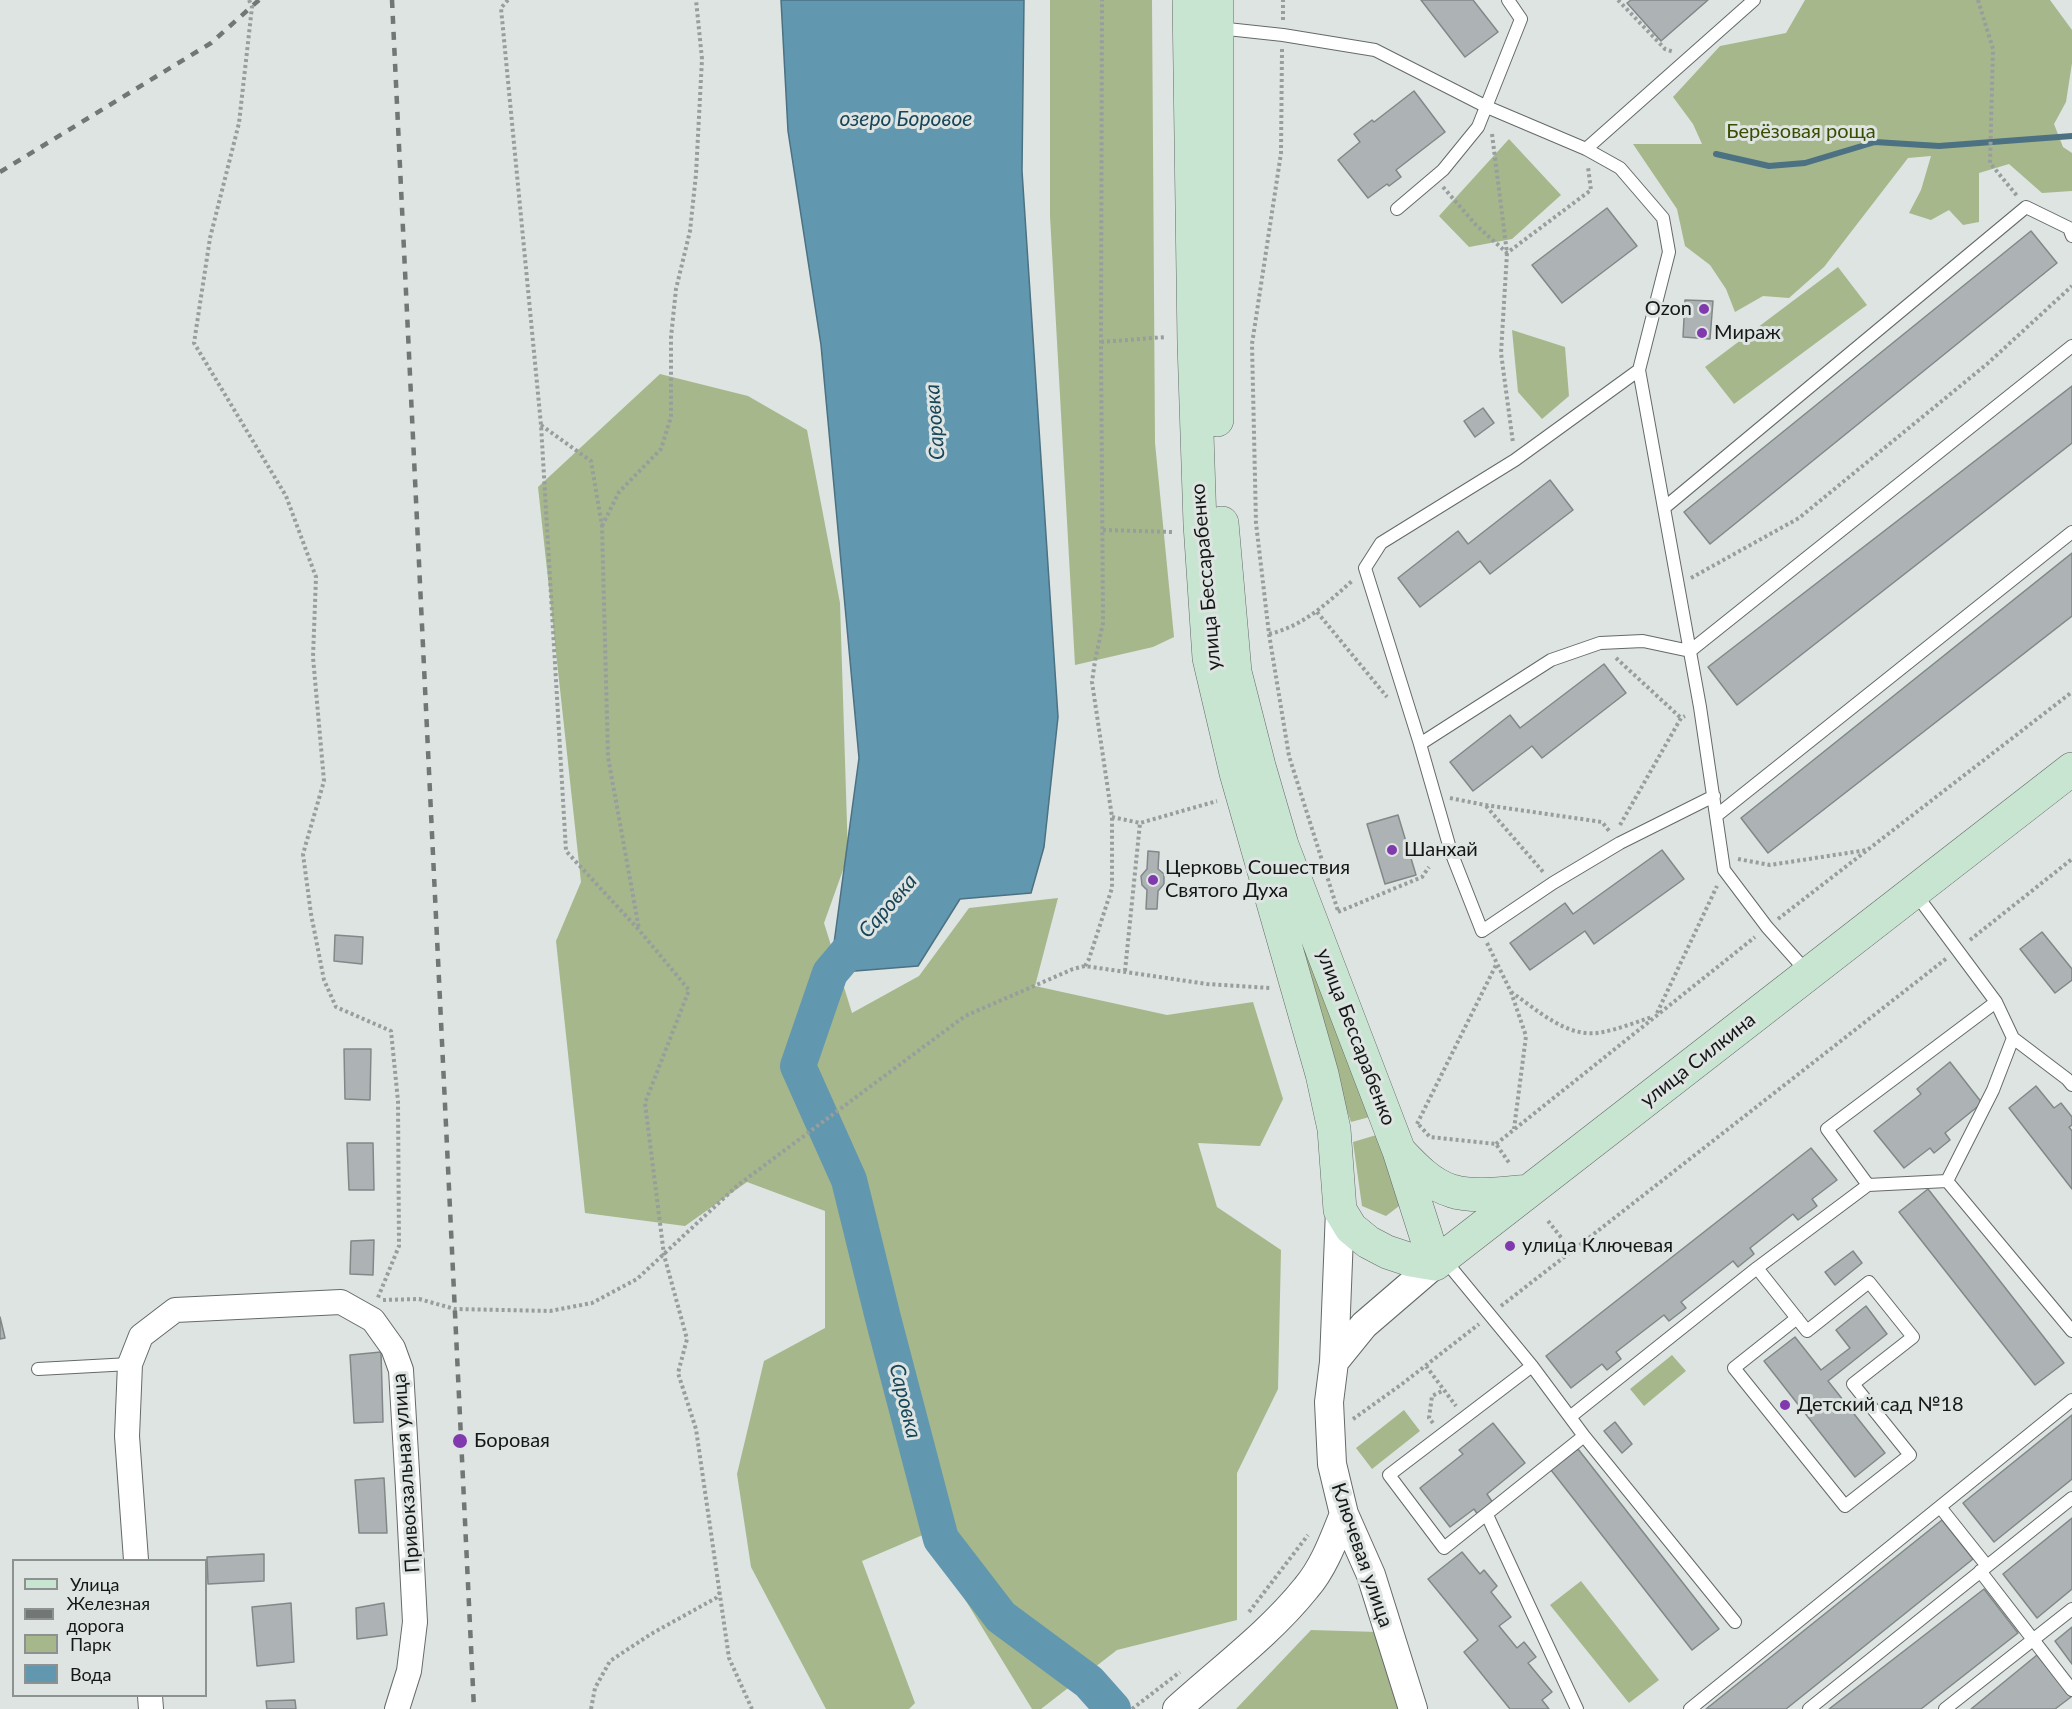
<!DOCTYPE html>
<html>
<head>
<meta charset="utf-8">
<style>
	body { margin:0 }
	#map { position:relative; width:2072px; height:1709px; overflow:hidden; background:#dde4e2; font-family:Lato,sans-serif }
	canvas { display:block }
	.legend { position:absolute; left:12px; top:1559px; width:195px; height:138px; box-sizing:border-box; background:#dde4e2; border:2px solid #8d9291; margin:0; padding:8px 10px; list-style:none; font-size:18px; color:#161817 }
	.legend li { display:flex; align-items:center; gap:12px; height:30px }
	.legend b { width:30px; border:2px solid #8d9291 }
</style>
</head>
<body>
<div id="map">
<canvas width="2072" height="1709"></canvas>
<ul class="legend">
<li><b style="height:8px;background:#c8e5d1"></b>Улица</li>
<li><b style="height:8px;background:#727675"></b>Железная дорога</li>
<li><b style="height:16px;background:#a6b78c"></b>Парк</li>
<li><b style="height:16px;background:#6297b0"></b>Вода</li>
</ul>
</div>
<script>
const ctx = document.querySelector('canvas').getContext('2d');
ctx.lineJoin = 'round';
function fill(path, color) { ctx.fillStyle = color; ctx.fill(path, 'evenodd'); }
function stroke(path, color, width, dash) { ctx.strokeStyle = color; ctx.lineWidth = width; ctx.lineCap = dash ? 'butt' : 'round'; ctx.setLineDash(dash || []); ctx.stroke(path); }
function drawText(font, color, halo, rows, align = 'center') {
  ctx.font = font + ' Lato,sans-serif'; ctx.lineWidth = 6; ctx.setLineDash([]); ctx.textBaseline = 'middle'; ctx.strokeStyle = halo; ctx.fillStyle = color; for (const [text, x, y, turn = 0] of rows) {
    ctx.save(); ctx.translate(x, y); ctx.rotate((+turn || 0) * Math.PI / 180); ctx.textAlign = isNaN(turn) ? turn : align; if (halo) ctx.strokeText(text, 0, 0); ctx.fillText(text, 0, 0); ctx.restore();
  }
}
fill(new Path2D(`
	M1050,0H1152L1155,443L1174,637L1153,647L1075,665L1050,216Z
	M1805,0H2050L2072,30V63L2066,102L2054,124L2063,147L2072,153V191L2042,193L2009,164L1979,173V222L1963,225L1949,210L1931,220L1909,213L1921,190L1931,156L1908,158L1824,267L1789,298L1763,296L1735,312L1726,289L1710,265L1685,246L1677,209L1633,144H1702L1693,124L1673,97L1720,46L1786,33Z
	M1509,139L1561,195L1512,239L1469,247L1439,216Z
	M1838,267L1867,305L1734,404L1705,367Z
	M1512,330L1565,347L1569,396L1542,419L1518,392Z
	M660,374L748,396L807,430L840,603L848,856L824,923L852,1013L919,976L969,908L1058,898L1035,986L1167,1015L1253,1002L1283,1099L1260,1146L1198,1143L1217,1207L1281,1250L1278,1389L1237,1473V1620L1117,1650L1041,1709H1032L925,1534L862,1561L915,1703L909,1709H826L751,1567L737,1474L764,1361L825,1328V1211L747,1182L685,1226L585,1213L556,941L581,882L538,487Z
	M1253,776L1377,1115L1351,1122L1321,1036Z
	M1383,1133L1403,1203L1386,1216L1362,1206L1353,1142Z
	M1672,1355L1686,1371L1644,1406L1630,1389Z
	M1404,1410L1420,1431L1372,1469L1356,1448Z
	M1581,1581L1659,1680L1629,1703L1550,1605Z
	M1311,1630L1378,1632L1404,1709H1236Z`), '#a6b78c');
const water = new Path2D(`
	M781,0H1024L1022,171L1058,717L1044,847L1031,893L960,899L918,966L830,973L859,758L821,345L788,131Z`);
fill(water, '#6297b0');
stroke(water, '#4b7182', 1.5);
stroke(new Path2D(`
	M1716,154L1769,166L1805,163L1875,142L1939,146L2072,136`), '#4b7182', 6);
stroke(new Path2D(`
	M862,935L830,973L798,1066L849,1180L883,1318L941,1539L1001,1617L1089,1682L1113,1709`), '#6297b0', 36);
const building = new Path2D(`
	M1421,0H1473L1498,32L1465,57Z
	M1631,0H1708L1661,41L1627,3Z
	M1414,91L1445,132L1396,170L1401,177L1389,186L1387,184L1368,198L1338,160L1360,142L1354,134L1372,120L1374,122Z
	M1607,208L1637,246L1562,303L1532,265Z
	M2031,231L2057,263L1710,544L1684,512Z
	M1685,300L1713,301L1710,339L1683,337Z
	M2072,386V443L1737,705L1708,667Z
	M1483,408L1494,423L1475,437L1464,421Z
	M1550,480L1573,510L1490,574L1480,561L1420,607L1398,578L1458,531L1468,544Z
	M2072,553V616L1768,853L1741,818Z
	M1604,664L1626,693L1542,758L1532,746L1473,791L1450,762L1510,715L1520,728Z
	M1398,815L1416,875L1385,884L1367,824Z
	M1662,850L1684,879L1594,944L1585,931L1530,970L1510,943L1565,903L1573,914Z
	M1148,851L1159,852L1158,869L1164,874V884L1158,891L1157,909H1146L1147,890L1142,885L1141,876L1147,869Z
	M2042,932L2072,969V980L2055,993L2020,949Z
	M335,935L363,937L362,964L334,961Z
	M344,1049H371L370,1100L345,1099Z
	M1950,1062L1982,1103L1945,1133L1950,1140L1934,1153L1930,1148L1904,1168L1874,1131L1921,1094L1917,1089Z
	M2036,1086L2054,1108L2061,1103L2072,1117V1125L2069,1127L2072,1131V1189L2009,1108Z
	M347,1143H373L374,1190H349Z
	M1811,1148L1837,1180L1812,1199L1817,1206L1798,1220L1793,1214L1750,1248L1754,1254L1738,1267L1733,1261L1681,1302L1686,1308L1669,1321L1664,1315L1616,1352L1621,1359L1607,1370L1602,1364L1571,1388L1546,1356Z
	M1928,1189L2064,1363L2035,1385L1899,1212Z
	M374,1240L373,1275L350,1274L351,1241Z
	M1853,1251L1862,1263L1835,1285L1825,1272Z
	M1866,1306L1887,1334L1828,1381L1885,1453L1855,1477L1764,1361L1795,1337L1821,1370L1850,1348L1836,1330Z
	M0,1317L5,1338L0,1339Z
	M381,1352L383,1422L354,1423L350,1355Z
	M2072,1415V1479L1994,1542L1963,1503Z
	M1615,1422L1632,1444L1622,1453L1604,1431Z
	M1493,1423L1525,1463L1487,1494L1493,1503L1478,1515L1474,1509L1450,1527L1420,1488L1463,1454L1459,1450Z
	M1578,1449L1719,1629L1692,1650L1551,1470Z
	M384,1478L387,1533H359L355,1480Z
	M2072,1518V1589L2037,1618L2003,1574Z
	M1942,1520L1973,1559L1786,1709H1706Z
	M1462,1552L1480,1574L1484,1570L1497,1586L1491,1592L1511,1617L1499,1626L1517,1648L1524,1642L1536,1657L1528,1663L1552,1692L1542,1700L1549,1709H1510L1464,1652L1478,1640L1428,1579Z
	M264,1554V1581L208,1584L207,1557Z
	M1984,1589L2018,1633L1921,1709H1829Z
	M291,1603L294,1662L257,1666L252,1607Z
	M384,1603L387,1635L357,1639L356,1608Z
	M2072,1627V1664L2055,1641Z
	M2037,1655L2071,1697L2055,1709H1971Z
	M295,1700L296,1709H267L266,1701Z`);
fill(building, '#adb3b4');
stroke(building, '#818888', 1.5);
const service = new Path2D(`
	M1218,28L1283,35L1375,50L1487,107L1586,149L1620,168L1663,218L1669,252L1639,370L1700,707L1724,870L1767,927L1808,973
	M1586,149L1754,0
	M1397,209L1443,170L1478,127L1521,19L1508,0
	M1639,370L1515,460L1381,543L1365,568L1420,744L1451,852L1482,931L1553,883L1620,843L1714,796
	M1664,508L2026,207L2069,228L2072,236
	M1420,744L1551,660L1600,643L1643,641L1690,651L2072,346
	M1716,816L2072,532
	M1915,893L1996,1002L2013,1038L2067,1079L2072,1085
	M2013,1038L1993,1090L1947,1181L2072,1331
	M1868,1185L1827,1129L1996,1002
	M1443,1258L1532,1366
	M1757,1268L1807,1331L1869,1282L1913,1337L1853,1384L1910,1455L1845,1506L1734,1368L1797,1318
	M1532,1366L1584,1436L1444,1548L1389,1475Z
	M38,1369L130,1364
	M1570,1417L1757,1268L1868,1185L1947,1181
	M1584,1436L1735,1622
	M1940,1507L1987,1566
	M1487,1515L1577,1709
	M1980,1571L2072,1690
	M1690,1709L2072,1400
	M1809,1709L2072,1498
	M1945,1709L2072,1609`);
const minor = new Path2D(`
	M136,1560L127,1436L130,1364L141,1336L175,1310L341,1302L373,1320L393,1348L401,1370L408,1488L415,1622L409,1671L397,1709
	M150,1696L151,1709`);
const tertiary = new Path2D(`
	M1340,1210L1334,1362L1329,1402L1332,1464L1344,1514L1371,1575L1413,1709
	M1334,1362L1364,1325L1435,1264
	M1177,1709C1220,1670 1270,1633 1306,1588C1324,1567 1334,1539 1344,1514`);
const secondary = new Path2D(`
	M1189,0L1194,343L1200,524L1209,658L1236,773L1322,1074L1334,1129L1340,1210L1351,1228L1368,1242L1387,1252L1411,1260L1435,1264
	M1217,0V420
	M1222,523L1235,672L1259,766L1282,845L1399,1151L1435,1264
	M1399,1151C1414,1167 1431,1185 1452,1191C1473,1198 1507,1193 1529,1191
	M1435,1264L2072,769`);
stroke(service, '#656a69', 14);
stroke(minor, '#656a69', 26);
stroke(tertiary, '#656a69', 30);
stroke(secondary, '#656a69', 34);
stroke(new Path2D(`
	M249,0L252,7L239,123L210,238L194,343L286,496L316,577L313,657L324,781L303,854L311,914L324,980L336,1007L391,1031L398,1101L399,1246L377,1300
	M508,0L501,8L541,425L566,851L639,930L689,990L645,1103L664,1255L687,1339L678,1373L696,1429L729,1658L752,1709
	M1618,0L1665,49L1674,52
	M1978,0L1993,49L1990,163L2018,197
	M1283,20V0
	M1282,49L1281,153L1252,344L1256,523L1269,634L1289,756L1338,911
	M1492,134L1507,253L1501,353L1513,443
	M1443,187L1476,225L1507,253L1591,190L1588,167
	M1101,342L1166,337
	M541,425L591,461L602,526L608,757L639,929
	M602,526L619,492L661,449L671,417V337L676,289L690,231L696,174L702,59L696,0
	M1103,530L1173,532
	M1691,578L1799,518L1987,364L2072,286
	M1317,612L1387,697
	M1269,634C1304,626 1327,603 1353,580
	M1616,658L1681,718
	M1450,798L1485,805L1602,822L1610,832
	M1486,806L1544,873
	M1112,817L1140,823
	M1620,825L1681,718L1685,716
	M1738,859L1770,865L1867,850
	M1338,912L1422,877L1429,867
	M1778,919L2072,692
	M1970,940L2072,859
	M1487,943L1511,992L1526,1036L1514,1129
	M1085,966L1089,959L1112,888V817L1092,682L1095,661L1103,623L1101,342L1102,0
	M1125,971L1140,823L1217,801
	M1511,992C1538,1010 1568,1040 1603,1032C1619,1029 1636,1022 1652,1017
	M1657,1013L1717,886
	M1417,1124L1496,965
	M1419,1125L1430,1137L1496,1144L1510,1164
	M1496,1144L1755,937
	M1548,1221L1572,1251L1947,958
	M383,1300L419,1299L455,1309L550,1311L592,1303L637,1279L738,1185L965,1016L1073,969L1085,966L1207,984L1270,988
	M1501,1306L1572,1251
	M1426,1366L1456,1406
	M1353,1419L1402,1384L1479,1324
	M1433,1423L1429,1418L1432,1396L1444,1390
	M1249,1612L1308,1535
	M591,1709L595,1688L610,1661L651,1634L716,1598L720,1592
	M1132,1709L1180,1672`), '#989e9c', 4, [3, 3]);
stroke(service, '#fff', 12);
stroke(minor, '#fff', 24);
stroke(tertiary, '#fff', 28);
stroke(secondary, '#c8e5d1', 33);
stroke(new Path2D(`
	M392,0L474,1709
	M0,172L211,43L259,0`), '#727675', 4.5, [8, 8]);
for (const [x, y, r, color] of [
	[1704,309,6,"#803aad"],
	[1702,333,6,"#803aad"],
	[1392,850,6,"#803aad"],
	[1153,880,6,"#803aad"],
	[1510,1246,6,"#803aad"],
	[1785,1405,6,"#803aad"],
	[460,1441,8,"#803aad"]
]) { const dot = new Path2D(); dot.arc(x, y, r, 0, 2 * Math.PI); ctx.fillStyle = color; ctx.fill(dot); stroke(dot, '#dde4e2', 2); }
drawText('20px', '#3a4d01', '#dde4e2', [
	["Берёзовая роща",1801,132]
]);
drawText('20px', '#161817', '#dde4e2', [
	["Ozon",1692,309,"right"],
	["Мираж",1714,333],
	["Шанхай",1404,850],
	["Церковь Сошествия",1165,868],
	["Святого Духа",1165,891],
	["улица Ключевая",1522,1246],
	["Детский сад №18",1797,1405],
	["Боровая",474,1441]
], 'left');
drawText('20px', '#161817', '#dde4e2', [
	["улица Бессарабенко",1206,577,-95],
	["улица Бессарабенко",1356,1037,69],
	["улица Силкина",1698,1060,-38],
	["Привокзальная улица",406,1473,-94],
	["Ключевая улица",1362,1555,71]
]);
drawText('italic 21px', '#194559', '#dde4e2', [
	["озеро Боровое",906,119],
	["Саровка",935,422,-94],
	["Саровка",888,906,-49],
	["Саровка",905,1401,76]
]);
</script>
</body>
</html>
